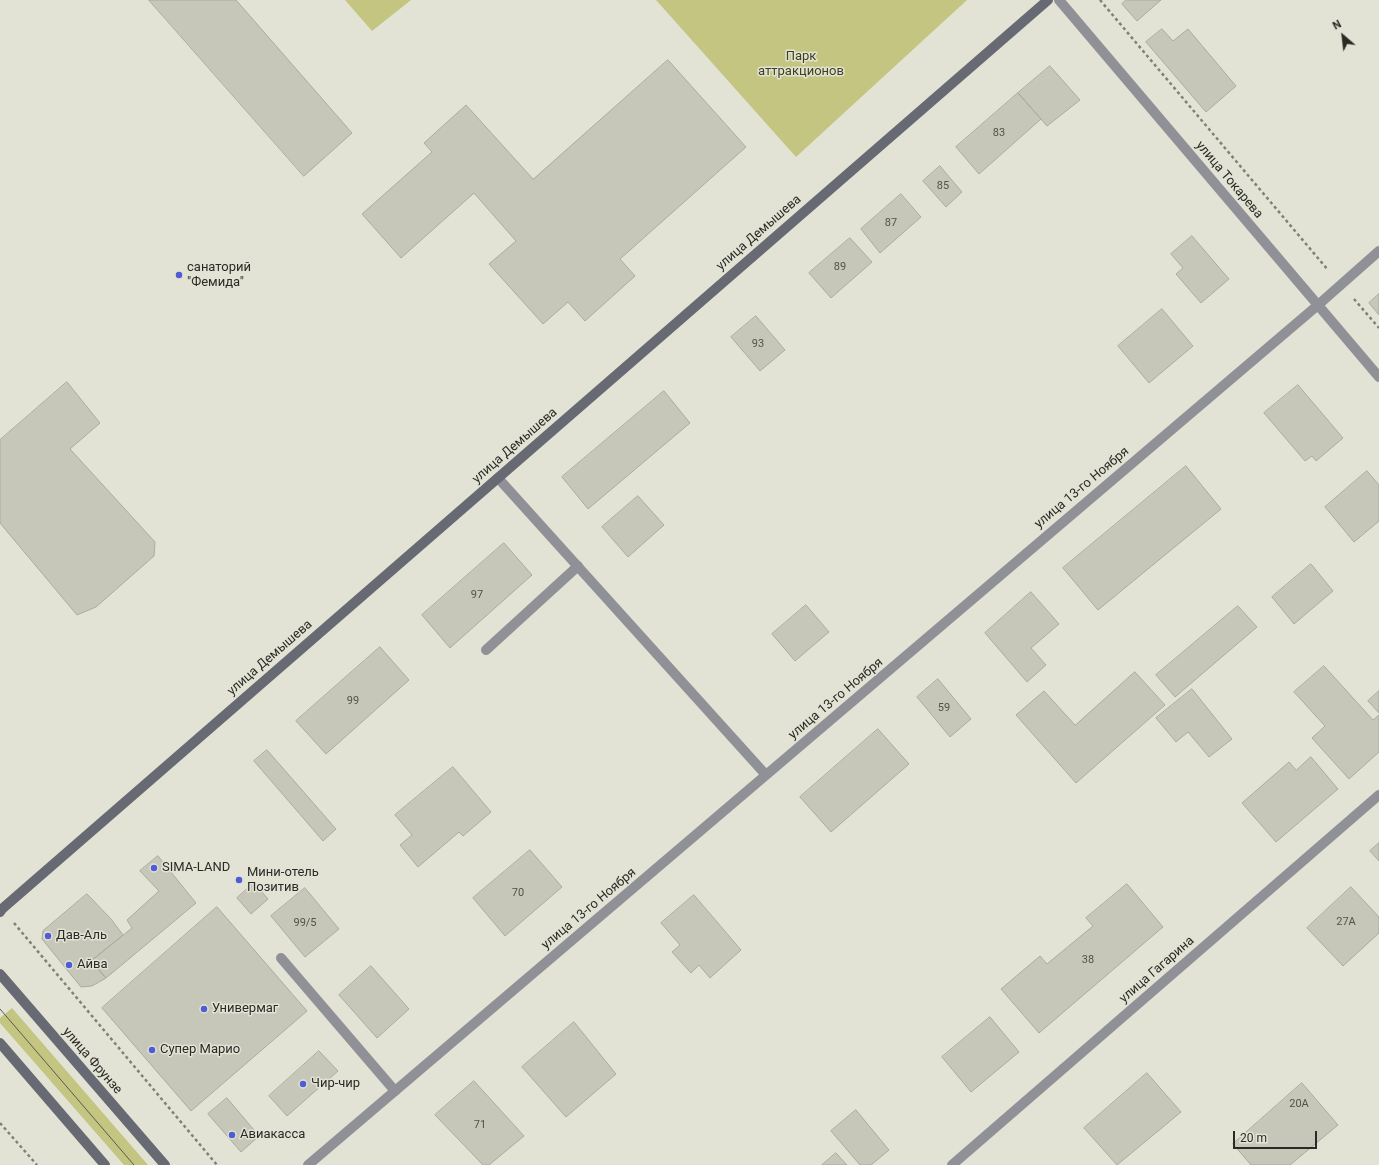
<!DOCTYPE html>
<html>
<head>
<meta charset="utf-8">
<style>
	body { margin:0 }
	#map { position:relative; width:1379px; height:1165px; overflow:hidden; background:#e2e3d5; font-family:Roboto,sans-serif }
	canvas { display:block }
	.north { position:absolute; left:1323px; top:16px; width:40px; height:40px; -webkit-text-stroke:3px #e2e3d5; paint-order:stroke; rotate:332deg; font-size:11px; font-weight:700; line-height:16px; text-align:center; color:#2a2b25 }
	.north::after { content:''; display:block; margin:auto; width:14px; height:18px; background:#2a2b25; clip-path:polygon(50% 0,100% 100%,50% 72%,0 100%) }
	.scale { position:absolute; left:1233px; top:1131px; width:84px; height:18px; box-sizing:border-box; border:2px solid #2a2b25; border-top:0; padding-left:5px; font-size:12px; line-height:14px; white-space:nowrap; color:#2a2b25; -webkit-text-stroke:3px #e2e3d5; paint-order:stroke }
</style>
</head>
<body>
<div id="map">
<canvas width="1379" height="1165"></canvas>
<div class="north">N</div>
<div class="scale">20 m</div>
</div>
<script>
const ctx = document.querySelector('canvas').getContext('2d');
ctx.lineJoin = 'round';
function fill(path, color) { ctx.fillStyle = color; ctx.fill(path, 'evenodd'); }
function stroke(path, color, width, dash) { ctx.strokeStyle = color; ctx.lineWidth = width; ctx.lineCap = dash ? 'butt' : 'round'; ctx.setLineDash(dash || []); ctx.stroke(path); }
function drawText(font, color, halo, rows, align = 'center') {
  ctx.font = font + ' Roboto,sans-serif'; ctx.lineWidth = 3; ctx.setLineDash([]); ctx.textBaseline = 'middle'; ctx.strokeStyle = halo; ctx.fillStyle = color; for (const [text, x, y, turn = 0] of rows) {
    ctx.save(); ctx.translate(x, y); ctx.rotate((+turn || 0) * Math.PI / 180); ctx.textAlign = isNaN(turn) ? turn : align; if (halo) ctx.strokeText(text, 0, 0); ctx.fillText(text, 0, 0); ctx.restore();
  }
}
fill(new Path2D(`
	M345,0H411L372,31Z
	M656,0H967L796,157Z
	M12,1008L148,1165H124L0,1023V1018Z`), '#c3c581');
const building = new Path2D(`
	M149,0H236L352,133L304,176Z
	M1126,0H1161L1137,21L1122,4Z
	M1162,29L1173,41L1188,29L1236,86L1206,112L1146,42Z
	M668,60L746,147L620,259L635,276L585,321L568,302L543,324L489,264L516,241L474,193L401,258L362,214L432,152L424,143L466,105L533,179Z
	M1050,66L1080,100L1047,126L1018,93Z
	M1018,93L1041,119L979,174L956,147Z
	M940,166L962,192L946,207L923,181Z
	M901,194L921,217L880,253L861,229Z
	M1192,236L1229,279L1201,303L1176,274L1183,268L1171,254Z
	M850,238L872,262L831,298L809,273Z
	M1379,294V315L1369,303Z
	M1162,309L1193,346L1149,383L1118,346Z
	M756,316L785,350L760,371L731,337Z
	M67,382L100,423L70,449L155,542L154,556L96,607L77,615L0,523V440Z
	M1298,385L1343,438L1316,461L1312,456L1305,461L1264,413Z
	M664,391L690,423L588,509L562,477Z
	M1186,466L1221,509L1098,610L1063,568Z
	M1367,471L1379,485V521L1354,542L1325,507Z
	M638,496L664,525L628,557L602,527Z
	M504,543L532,575L450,648L422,615Z
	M1311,564L1333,591L1294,624L1272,597Z
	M1031,592L1059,624L1031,648L1046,665L1027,682L985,633Z
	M806,605L829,632L795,661L772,634Z
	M1238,606L1257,627L1175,697L1156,675Z
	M380,647L409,680L326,754L296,721Z
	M1324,666L1373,720L1379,715V752L1349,779L1312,738L1325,726L1294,692Z
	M1135,672L1165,705L1076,783L1016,715L1044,691L1075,725Z
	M938,679L971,719L950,737L917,697Z
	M1192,689L1232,739L1209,757L1188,732L1176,742L1156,718Z
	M1379,691V713L1368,701Z
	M878,729L909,764L831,832L800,797Z
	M267,750L336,829L323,841L254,761Z
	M1311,757L1338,789L1276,842L1242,803L1289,762L1296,770Z
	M453,767L491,812L463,836L459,832L418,867L400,845L412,835L395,815Z
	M1379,843V861L1370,851Z
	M530,850L562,887L505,936L473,898Z
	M158,856L196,903L106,978L91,961L132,928L127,920L159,891L140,871Z
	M254,883L268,899L251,914L237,898Z
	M1127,884L1163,927L1039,1033L1001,989L1040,956L1047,964L1093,926L1086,918Z
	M1351,887L1379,917V933L1343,966L1307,928Z
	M305,888L339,929L305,957L271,916Z
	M87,894L111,919L123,935L91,961L106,978L92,986L81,987L42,939L43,931Z
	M694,895L741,950L710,978L699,965L691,973L672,952L680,945L661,923Z
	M217,907L307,1011L191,1111L102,1008Z
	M371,966L409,1009L377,1038L339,995Z
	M990,1017L1019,1052L971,1092L942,1057Z
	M574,1022L616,1074L566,1117L522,1067Z
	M319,1051L338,1071L287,1116L269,1096Z
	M1147,1073L1181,1112L1117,1165L1084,1128Z
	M474,1081L524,1136L489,1165H483L435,1115Z
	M1302,1083L1338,1125L1290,1165H1251L1233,1144Z
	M227,1098L259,1136L241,1152L208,1114Z
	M856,1110L889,1150L871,1165H860L831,1131Z
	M836,1153L847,1165H822Z`);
fill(building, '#c6c7b8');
stroke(building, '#aaab9d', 1);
stroke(new Path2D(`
	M1100,0L1328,270
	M1354,299L1379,328
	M14,923L217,1165
	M0,1123L37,1165`), '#7f8076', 2.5, [3, 3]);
stroke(new Path2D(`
	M486,650L578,566
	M281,958L395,1091`), '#8f9197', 10);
stroke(new Path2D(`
	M1059,0L1379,377
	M498,478L766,775
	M308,1165L1318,305L1379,251
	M952,1165L1379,795`), '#8f9197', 10);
stroke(new Path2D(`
	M0,912L2,909L1048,0
	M0,974L165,1165
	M0,1043L105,1165`), '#686a73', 10);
stroke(new Path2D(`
	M0,1009L134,1165`), '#595a52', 1);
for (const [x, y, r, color] of [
	[179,275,4,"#505dd2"],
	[154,868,4,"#505dd2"],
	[239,880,4,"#505dd2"],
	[48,936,4,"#505dd2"],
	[69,965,4,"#505dd2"],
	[204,1009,4,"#505dd2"],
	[152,1050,4,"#505dd2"],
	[303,1084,4,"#505dd2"],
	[232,1135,4,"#505dd2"]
]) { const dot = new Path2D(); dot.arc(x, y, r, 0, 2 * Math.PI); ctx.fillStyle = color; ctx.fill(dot); stroke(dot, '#e2e3d5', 1.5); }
drawText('11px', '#51524a', null, [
	["83",999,133],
	["85",943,186],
	["87",891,223],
	["89",840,267],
	["93",758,344],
	["97",477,595],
	["99",353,701],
	["59",944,708],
	["70",518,893],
	["27А",1346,922],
	["99/5",305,923],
	["38",1088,960],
	["20А",1299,1104],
	["71",480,1125]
]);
drawText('13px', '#3f3f19', '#e2e3d5', [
	["Парк",801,57],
	["аттракционов",801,72]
]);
drawText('13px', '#2a2b25', '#e2e3d5', [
	["улица Токарева",1229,180,50],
	["улица Демышева",759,233,-41],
	["улица Демышева",515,446,-41],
	["улица 13-го Ноября",1082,488,-40],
	["улица Демышева",270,658,-41],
	["улица 13-го Ноября",836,699,-40],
	["улица 13-го Ноября",589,909,-40],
	["улица Гагарина",1157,970,-41],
	["улица Фрунзе",92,1061,49]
]);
drawText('13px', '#2a2b25', '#e2e3d5', [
	["санаторий",187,268],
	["\"Фемида\"",187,283],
	["SIMA-LAND",162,868],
	["Мини-отель",247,873],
	["Позитив",247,888],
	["Дав-Аль",56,936],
	["Айва",77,965],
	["Универмаг",212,1009],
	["Супер Марио",160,1050],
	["Чир-чир",311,1084],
	["Авиакасса",240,1135]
], 'left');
</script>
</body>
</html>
